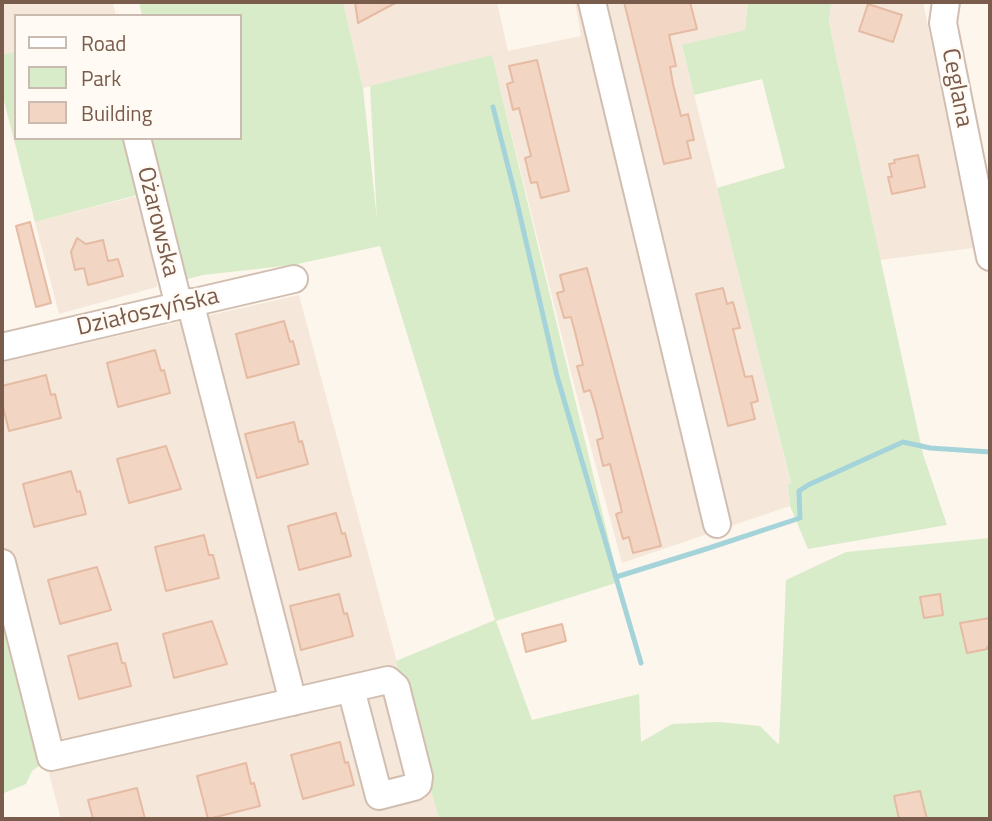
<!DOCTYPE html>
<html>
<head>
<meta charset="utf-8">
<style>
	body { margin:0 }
	#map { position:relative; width:992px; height:821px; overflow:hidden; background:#fdf6ec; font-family:"Titillium Web",sans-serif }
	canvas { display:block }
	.frame { position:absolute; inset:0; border:4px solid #7a5c4d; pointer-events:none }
	.legend { position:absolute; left:14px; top:14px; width:228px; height:126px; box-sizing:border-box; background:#fffaf3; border:2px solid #cabbb1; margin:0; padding:9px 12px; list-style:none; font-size:21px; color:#7a5c4d }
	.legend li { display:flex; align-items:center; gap:14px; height:35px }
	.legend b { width:35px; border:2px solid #cabbb1 }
</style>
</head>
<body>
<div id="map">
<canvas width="992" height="821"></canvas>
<div class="frame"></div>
<ul class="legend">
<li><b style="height:9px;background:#fff"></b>Road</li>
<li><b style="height:19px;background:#d8ecc9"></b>Park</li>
<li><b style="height:19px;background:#f3d5c3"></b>Building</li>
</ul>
</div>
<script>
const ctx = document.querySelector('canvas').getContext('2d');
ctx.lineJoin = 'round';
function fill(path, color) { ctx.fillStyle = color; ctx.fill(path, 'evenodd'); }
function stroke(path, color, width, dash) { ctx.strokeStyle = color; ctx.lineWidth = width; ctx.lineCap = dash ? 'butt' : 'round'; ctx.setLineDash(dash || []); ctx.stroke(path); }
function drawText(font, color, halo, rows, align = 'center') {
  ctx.font = font + ' "Titillium Web",sans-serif'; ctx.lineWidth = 5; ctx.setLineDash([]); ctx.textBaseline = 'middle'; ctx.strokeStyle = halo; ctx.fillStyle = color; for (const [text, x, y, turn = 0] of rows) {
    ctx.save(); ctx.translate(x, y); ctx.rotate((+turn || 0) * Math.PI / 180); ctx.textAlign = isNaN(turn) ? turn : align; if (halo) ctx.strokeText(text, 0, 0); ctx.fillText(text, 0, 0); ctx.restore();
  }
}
fill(new Path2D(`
	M2,2H113L116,16H16V51L2,55Z
	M343,2H497L508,51L581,36L575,2H748L745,30L682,46L791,484L788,485L790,506L622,563L573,381L492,56L363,88Z
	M831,2H923L973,248L880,260L829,22Z
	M137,196L157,273V287L59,314L35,222Z
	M299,295L439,819H61L2,596V362Z`), '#f5e8da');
fill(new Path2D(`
	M139,2H343L363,88L377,220L370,86L492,55L619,582L496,621L532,720L639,694L641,742L672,724L719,722L760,726L779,745L786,580L846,552L990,538V819H439L396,661L495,620L380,246L293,265L203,275L180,281L146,138H240V16H142Z
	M748,2H831L829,22L837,60L923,454L947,525L808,549L790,506L788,485L791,483L717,188L785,168L762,79L694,95L682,45L745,30Z
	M16,51V138H127L141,194L35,222L2,93V55Z
	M2,596L46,761L32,771L26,784L2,794Z`), '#d8ecc9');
stroke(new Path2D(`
	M493,107L516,198L557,376L641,663
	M616,577L706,549L800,518L799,491L808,485L903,442L930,448L990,452`), '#a5d3da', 5);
const building = new Path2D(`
	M355,2H397L358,23Z
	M624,2H690L697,29L669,35L676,66L670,67L673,84L681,116L688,114L694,140L687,141L691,158L664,164Z
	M868,4L902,15L893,42L859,31Z
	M537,60L569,191L541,198L537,182L531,183L525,158L531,156L519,108L513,110L507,84L513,82L509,66Z
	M918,155L925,187L892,194L888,177H892L889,164L895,163L894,160Z
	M30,222L51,303L36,307L16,226Z
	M77,238L86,244L103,240L108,261L118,259L123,276L88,285L84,268L75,270L71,252Z
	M587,268L661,546L633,553L629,537L623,539L616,514L622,512L610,464L603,466L597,440L603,438L595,406L590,390L584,392L577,366L583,365L575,332L571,317L564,318L557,293L564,291L560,275Z
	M723,288L727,304L733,302L740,328L733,329L745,377L752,376L758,401L751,403L755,419L728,426L696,294Z
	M284,321L290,342L293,341L299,364L247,378L236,334Z
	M155,350L161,371L164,370L170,393L118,407L107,363Z
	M46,375L51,395L55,394L61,418L9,431L2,403V386Z
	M294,422L299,442L302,441L308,464L257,478L245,434Z
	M166,446L181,489L129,503L117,459Z
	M71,471L77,492L80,491L86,514L34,527L23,484Z
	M336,513L342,534L345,533L351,556L299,570L288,526Z
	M204,535L209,555H213L219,578L166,591L155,547Z
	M97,567L111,610L60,624L48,580Z
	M339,594L344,614L347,613L353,636L301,650L290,606Z
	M940,594L943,615L924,618L920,597Z
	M990,618V646L987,647V649L967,653L960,623Z
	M212,621L227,664L174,678L163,634Z
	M562,624L566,641L526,652L522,634Z
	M117,643L122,663H125L131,686L79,699L68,656Z
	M340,742L345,763L348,762L354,785L303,799L291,755Z
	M246,763L251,784L254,783L260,806L208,819L197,776Z
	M137,788L145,819H93L88,800Z
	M920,791L927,819H899L894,796Z`);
fill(building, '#f3d5c3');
stroke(building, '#e6bba3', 2);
const minor = new Path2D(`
	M592,2L717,524
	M946,2L943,23L990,257
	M137,138L179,306
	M190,302L293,702
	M2,347L294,279
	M2,563L51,757L388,680L396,687L419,777L418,784L414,787L379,796L351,689`);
stroke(minor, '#d1beb0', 30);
stroke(minor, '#fff', 26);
drawText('24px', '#7a5c4d', '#fffaf3', [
	["Ceglana",956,88,79],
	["Ożarowska",157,222,76],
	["Działoszyńska",148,313,-13]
]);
</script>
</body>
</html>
